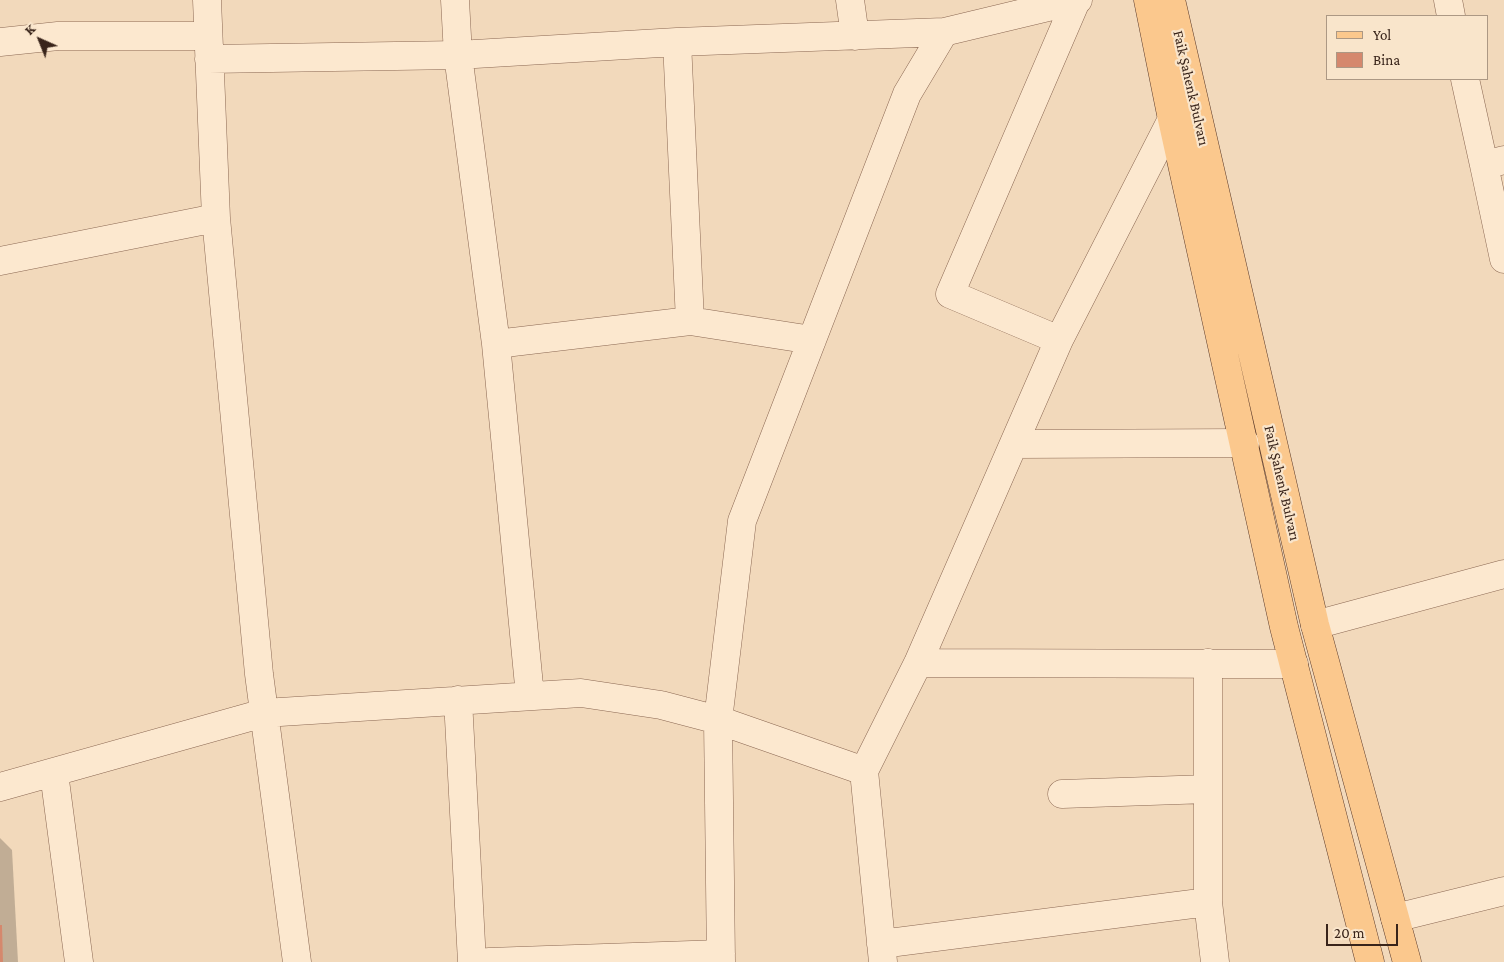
<!DOCTYPE html>
<html>
<head>
<meta charset="utf-8">
<style>
	body { margin:0 }
	#map { position:relative; width:1504px; height:962px; overflow:hidden; background:#f2d9bb; font-family:"Crimson Pro",serif }
	canvas { display:block }
	.legend { position:absolute; left:1326px; top:15px; width:162px; height:65px; box-sizing:border-box; background:#f9e5cb; border:1px solid #ac9884; margin:0; padding:6px 9px; list-style:none; font-size:15px; color:#39241a }
	.legend li { display:flex; align-items:center; gap:10px; height:25px }
	.legend b { width:25px; border:1px solid #ac9884 }
	.north { position:absolute; left:15px; top:15px; width:50px; height:50px; -webkit-text-stroke:4px #f9e5cb; paint-order:stroke; rotate:316deg; font-size:14px; font-weight:700; line-height:20px; text-align:center; color:#39241a }
	.north::after { content:''; display:block; margin:auto; width:18px; height:22px; background:#39241a; clip-path:polygon(50% 0,100% 100%,50% 72%,0 100%) }
	.scale { position:absolute; left:1326px; top:924px; width:72px; height:22px; box-sizing:border-box; border:2px solid #39241a; border-top:0; padding-left:6px; font-size:15px; line-height:18px; white-space:nowrap; color:#39241a; -webkit-text-stroke:4px #f9e5cb; paint-order:stroke }
</style>
</head>
<body>
<div id="map">
<canvas width="1504" height="962"></canvas>
<ul class="legend">
<li><b style="height:6px;background:#fbc88d"></b>Yol</li>
<li><b style="height:14px;background:#d5886d"></b>Bina</li>
</ul>
<div class="north">K</div>
<div class="scale">20 m</div>
</div>
<script>
const ctx = document.querySelector('canvas').getContext('2d');
ctx.lineJoin = 'round';
function fill(path, color) { ctx.fillStyle = color; ctx.fill(path, 'evenodd'); }
function stroke(path, color, width, dash) { ctx.strokeStyle = color; ctx.lineWidth = width; ctx.lineCap = dash ? 'butt' : 'round'; ctx.setLineDash(dash || []); ctx.stroke(path); }
function drawText(font, color, halo, rows, align = 'center') {
  ctx.font = font + ' "Crimson Pro",serif'; ctx.lineWidth = 4.5; ctx.setLineDash([]); ctx.textBaseline = 'middle'; ctx.strokeStyle = halo; ctx.fillStyle = color; for (const [text, x, y, turn = 0] of rows) {
    ctx.save(); ctx.translate(x, y); ctx.rotate((+turn || 0) * Math.PI / 180); ctx.textAlign = isNaN(turn) ? turn : align; if (halo) ctx.strokeText(text, 0, 0); ctx.fillText(text, 0, 0); ctx.restore();
  }
}
fill(new Path2D(`
	M0,838L12,850L18,962H0Z`), '#0003');
fill(new Path2D(`
	M0,925H2L3,962H0Z`), '#d5886d');
const minor = new Path2D(`
	M207,0L216,218L259,674L297,962
	M455,0L458,55L496,344L690,321
	M850,0L855,36
	M1448,0L1451,16
	M0,42L58,36H208
	M677,42L690,321L812,340
	M209,59L458,55L677,42L944,32L1078,0
	M1465,79L1484,165
	M1504,160L1484,165L1504,259
	M0,261L216,218
	M1059,340L950,294L1076,1
	M496,344L530,696
	M1014,444L1245,443
	M1315,625L1504,574
	M918,663L1294,664
	M458,700L472,962
	M864,771L883,962
	M54,773L79,962
	M0,787L264,713L581,693L661,705L718,720L864,771L918,663L1059,340L1172,119
	M1062,794L1208,789
	M1208,902L1215,962
	M1395,918L1504,891
	M881,944L1208,902V663
	M489,962L721,954
	M721,962L718,720L742,521L907,94L944,32`);
const major = new Path2D(`
	M1148,0L1172,119L1284,627L1370,962
	M1171,0L1315,625L1407,962`);
stroke(minor, '#8b6853', 29);
stroke(major, '#583728', 29);
stroke(minor, '#fce8cf', 28);
stroke(major, '#fbc88d', 28);
drawText('15px', '#39241a', '#f9e5cb', [
	["Faik Şahenk Bulvarı",1191,88,77],
	["Faik Şahenk Bulvarı",1282,483,77]
]);
</script>
</body>
</html>
